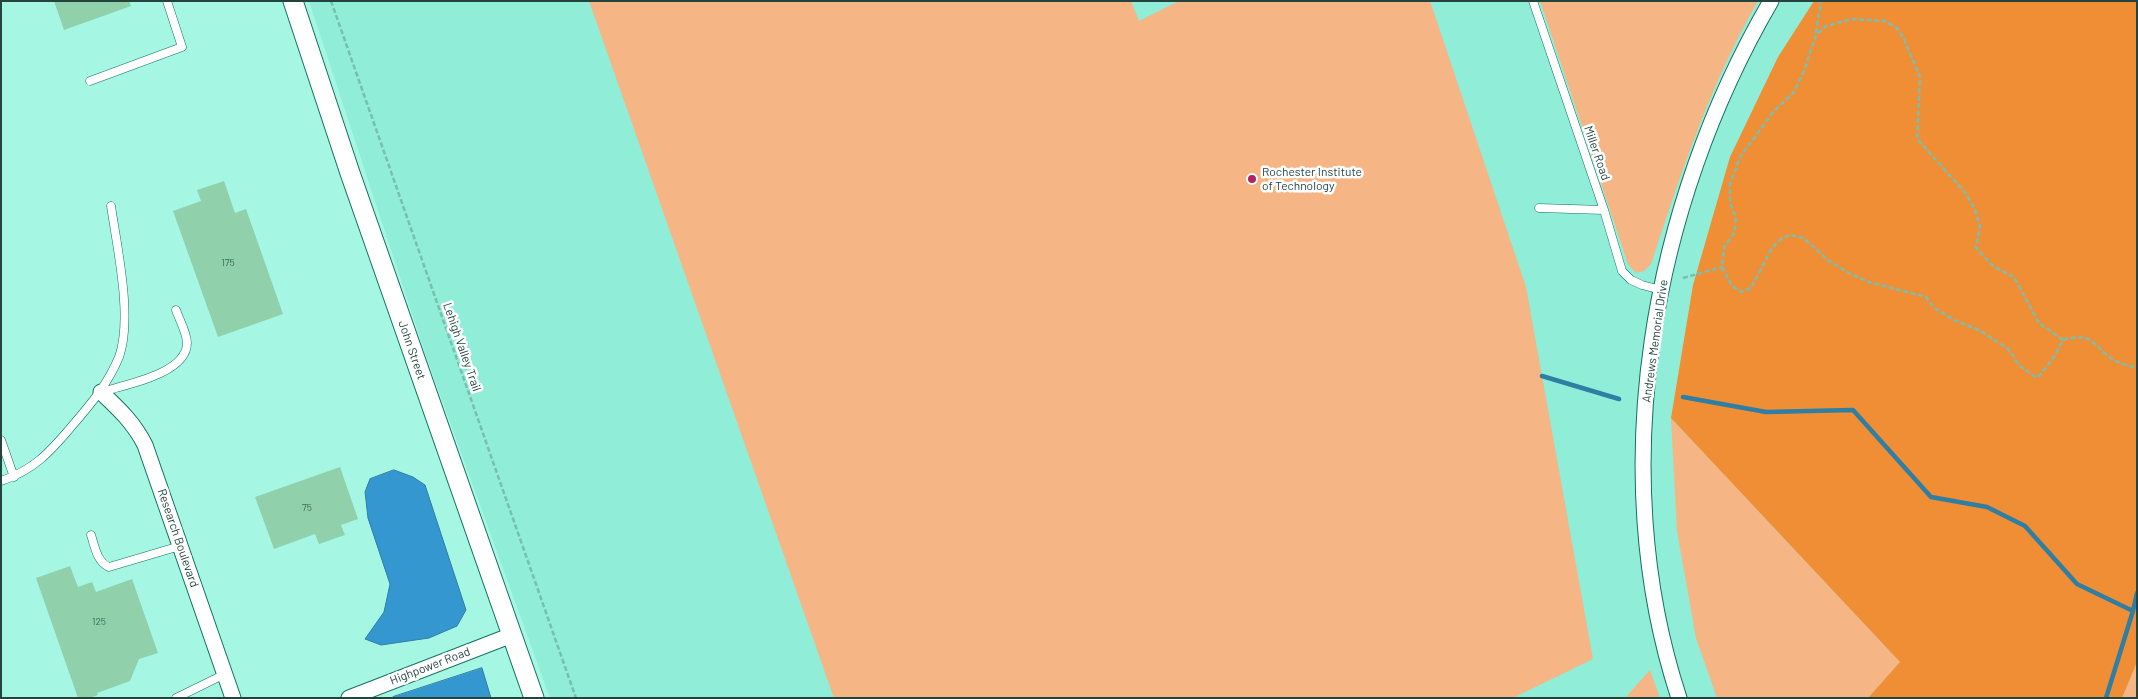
<!DOCTYPE html>
<html>
<head>
<meta charset="utf-8">
<style>
	body { margin:0 }
	#map { position:relative; width:2138px; height:699px; overflow:hidden; background:#a5f7e4; font-family:Barlow,sans-serif }
	canvas { display:block }
	.frame { position:absolute; inset:0; border:2px solid #22443d; pointer-events:none }
</style>
</head>
<body>
<div id="map">
<canvas width="2138" height="699"></canvas>
<div class="frame"></div>
</div>
<script>
const ctx = document.querySelector('canvas').getContext('2d');
ctx.lineJoin = 'round';
function fill(path, color) { ctx.fillStyle = color; ctx.fill(path, 'evenodd'); }
function stroke(path, color, width, dash) { ctx.strokeStyle = color; ctx.lineWidth = width; ctx.lineCap = dash ? 'butt' : 'round'; ctx.setLineDash(dash || []); ctx.stroke(path); }
function drawText(font, color, halo, rows, align = 'center') {
  ctx.font = font + ' Barlow,sans-serif'; ctx.lineWidth = 5; ctx.setLineDash([]); ctx.textBaseline = 'middle'; ctx.strokeStyle = halo; ctx.fillStyle = color; for (const [text, x, y, turn = 0] of rows) {
    ctx.save(); ctx.translate(x, y); ctx.rotate((+turn || 0) * Math.PI / 180); ctx.textAlign = isNaN(turn) ? turn : align; if (halo) ctx.strokeText(text, 0, 0); ctx.fillText(text, 0, 0); ctx.restore();
  }
}
fill(new Path2D(`
	M309,1H2137V698H550L426,356Z`), '#8fedd8');
fill(new Path2D(`
	M589,1H1131L1139,21L1179,1H1430L1526,287L1593,659L1513,698H834Z
	M1540,1H1758C1710,84 1681,174 1651,264L1644,271L1636,273L1628,264Z
	M1671,418L1900,662L1868,698H1717L1696,638L1677,531Z
	M2137,662V698H2122Z
	M1650,670L1660,698H1625Z`), '#f6b584');
fill(new Path2D(`
	M1814,1H2137V662L2122,698H1868L1900,662L1671,418L1693,285L1730,157L1778,57Z`), '#f08e35');
const water = new Path2D(`
	M394,470L413,477L425,485L466,610L457,626L429,638L381,645L365,639L384,612L390,584L368,518L365,492L370,479Z
	M482,668L491,698H393V697Z`);
fill(water, '#3497d0');
stroke(water, '#2f7ea4', 1);
stroke(new Path2D(`
	M1542,376L1619,399
	M1683,397L1766,412L1853,410L1931,497L1987,507L2025,526L2077,584L2133,611L2106,698
	M2133,611L2137,593`), '#2f7ea4', 4.5);
fill(new Path2D(`
	M54,1H129L131,6L64,30Z
	M224,181L235,213L246,209L283,314L218,337L173,211L201,201L197,190Z
	M340,467L358,519L341,525L345,535L319,544L315,534L274,549L255,497Z
	M70,566L78,587L92,582L96,592L132,579L158,653L139,659L130,681L97,693L98,695L89,698H78L36,578Z`), '#90d0ab');
const service = new Path2D(`
	M1533,1L1604,210L1622,271L1631,280L1642,285L1661,290
	M90,81L182,47L167,1
	M1539,208L1604,210
	M101,392C124,385 187,374 187,343C187,333 179,319 176,310
	M1,440L14,477
	M1,481C34,470 50,452 72,426C90,405 108,384 119,357C133,318 117,247 111,206
	M91,535C95,547 97,562 109,567L180,546
	M176,698L225,674`);
const minor = new Path2D(`
	M101,392C119,409 134,423 145,445L233,698
	M349,698L512,635
	M1679,698C1604,470 1652,205 1771,1`);
const tertiary = new Path2D(`
	M293,1L350,173L534,698`);
stroke(service, '#147161', 9);
stroke(minor, '#147161', 17);
stroke(tertiary, '#147161', 21);
stroke(new Path2D(`
	M331,1L576,698
	M1816,33L1821,1
	M1683,278L1722,267
	M2063,340L2039,323L2014,277L1993,266L1976,248L1980,226L1974,207L1963,190L1917,139L1920,77L1904,39L1897,28L1885,21L1852,19L1826,26L1816,35L1804,71L1794,92L1773,112L1740,157L1730,184V203L1736,217L1734,233L1724,247L1722,267L1732,286L1741,292L1751,288L1772,248L1782,238L1790,235L1804,238L1829,261L1851,274L1869,282L1926,297L1934,308L1956,321L1979,330L2007,348L2020,366L2037,378L2052,360L2063,340C2094,331 2093,347 2114,360C2121,364 2130,366 2137,368`), '#7bbdae', 2.5, [5, 2.5]);
stroke(service, '#fff', 8);
stroke(minor, '#fff', 15);
stroke(tertiary, '#fff', 19);
for (const [x, y, r, color] of [
	[1252,179,5,"#ae2364"]
]) { const dot = new Path2D(); dot.arc(x, y, r, 0, 2 * Math.PI); ctx.fillStyle = color; ctx.fill(dot); stroke(dot, '#fff', 2); }
drawText('10px', '#3e6758', null, [
	["175",228,263],
	["75",307,508],
	["125",99,622]
]);
drawText('12px', '#22443d', '#fff', [
	["Miller Road",1597,153,71],
	["Andrews Memorial Drive",1655,341,-82],
	["Lehigh Valley Trail",462,347,71],
	["John Street",412,350,71],
	["Research Boulevard",178,538,71],
	["Highpower Road",430,666,-21]
]);
drawText('12px', '#22443d', '#fff', [
	["Rochester Institute",1262,172],
	["of Technology",1262,186]
], 'left');
</script>
</body>
</html>
